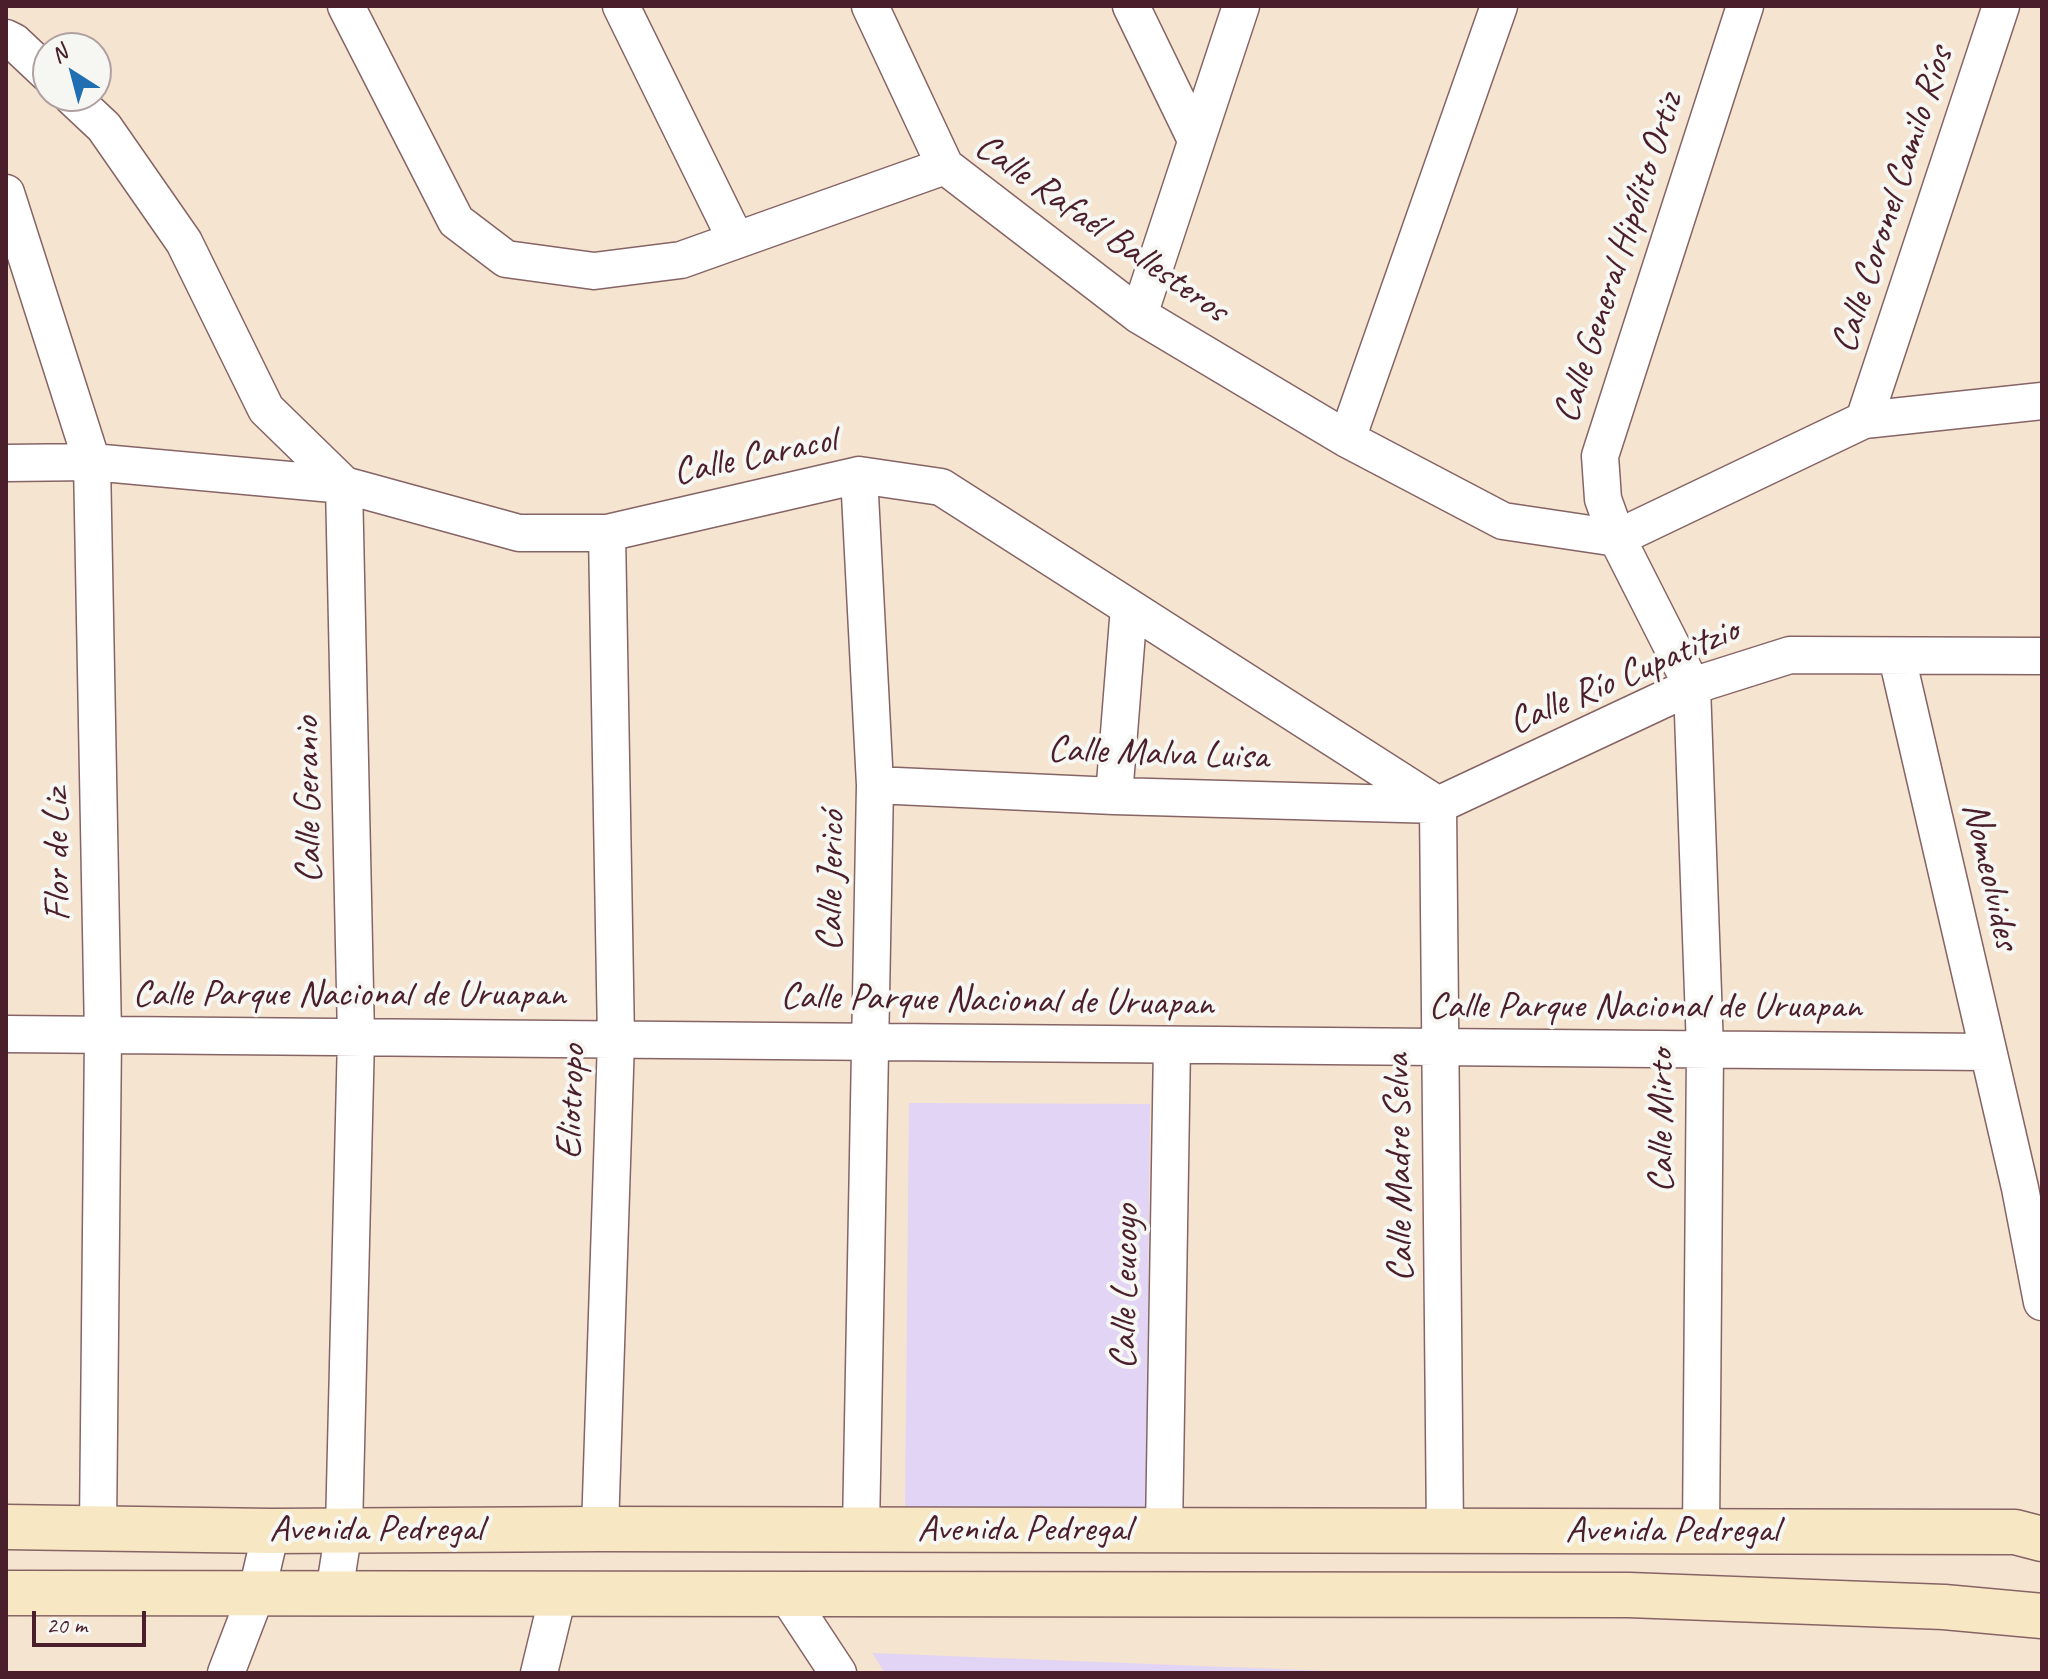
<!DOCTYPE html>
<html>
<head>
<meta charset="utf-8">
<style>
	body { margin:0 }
	#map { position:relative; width:2048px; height:1679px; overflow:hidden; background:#f5e4d0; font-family:Caveat,sans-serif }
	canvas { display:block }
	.frame { position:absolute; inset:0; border:8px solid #4a1f2b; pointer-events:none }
	.north { position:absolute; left:32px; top:32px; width:80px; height:80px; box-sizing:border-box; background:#f6f6f2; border:2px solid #b1a0a2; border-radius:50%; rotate:324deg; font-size:22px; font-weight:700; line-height:32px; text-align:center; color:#4a1f2b }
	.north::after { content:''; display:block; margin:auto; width:28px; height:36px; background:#1f6fb2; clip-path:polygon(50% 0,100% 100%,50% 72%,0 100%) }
	.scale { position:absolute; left:32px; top:1611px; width:114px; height:36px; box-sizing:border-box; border:4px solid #4a1f2b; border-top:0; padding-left:10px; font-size:24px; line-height:28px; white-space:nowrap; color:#4a1f2b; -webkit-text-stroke:6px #f6f6f2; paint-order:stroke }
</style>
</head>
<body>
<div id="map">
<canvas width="2048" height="1679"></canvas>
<div class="frame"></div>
<div class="north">N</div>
<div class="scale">20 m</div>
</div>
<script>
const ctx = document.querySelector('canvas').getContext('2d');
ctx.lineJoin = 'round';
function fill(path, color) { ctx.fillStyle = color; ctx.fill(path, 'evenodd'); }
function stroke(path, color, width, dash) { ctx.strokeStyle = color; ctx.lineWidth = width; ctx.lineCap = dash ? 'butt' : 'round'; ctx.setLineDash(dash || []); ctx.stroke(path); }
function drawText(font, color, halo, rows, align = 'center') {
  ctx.font = font + ' Caveat,sans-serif'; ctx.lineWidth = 8; ctx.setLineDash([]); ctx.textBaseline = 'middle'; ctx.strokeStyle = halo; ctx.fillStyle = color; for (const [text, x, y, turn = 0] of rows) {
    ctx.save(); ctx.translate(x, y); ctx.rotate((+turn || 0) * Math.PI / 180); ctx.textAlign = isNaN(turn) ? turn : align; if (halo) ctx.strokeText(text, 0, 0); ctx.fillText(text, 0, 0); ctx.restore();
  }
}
fill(new Path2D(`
	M909,1103L1150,1104L1146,1513L905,1512Z
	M872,1653L1379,1673H885Z`), '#e1d4f4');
const street = new Path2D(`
	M346,6L456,221L506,259L594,271L681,260L945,166L1139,315L1347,439L1503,521L1617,538L1864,420L2042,401
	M621,6L736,240
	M870,6L945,166
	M1131,6L1196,140
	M6,38L14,42L48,74
	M71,96L104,127L184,242L266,409L344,485L356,1037L344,1529L334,1593
	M6,193L92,462L103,1035L98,1528
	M1139,315L1241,6
	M1864,420L2001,6
	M1347,439L1499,6
	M6,463L92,462L344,485L519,533H607L859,475L941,487L1438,805
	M859,475L875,785L861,1529
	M1897,657L2020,1188L2042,1302
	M875,785L1114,796L1438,805L1692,686L1790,655L2042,656
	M1114,796L1129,607
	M1438,805L1445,1531
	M6,1034L1987,1052
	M600,1529L616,1040L607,533
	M1164,1531L1172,1045
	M1701,1532L1705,1049L1692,686L1617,538L1603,499L1600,456L1745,6
	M786,1594L838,1673
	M226,1673L256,1595L271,1531
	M539,1673L558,1595`);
const secondary = new Path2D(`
	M6,1527L271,1531L600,1529L2015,1532L2042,1539
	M6,1593L1629,1595L1944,1607L2042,1616`);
stroke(street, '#866465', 39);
stroke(secondary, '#866465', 47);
stroke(street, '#fff', 36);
stroke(secondary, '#f7e8c3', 44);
drawText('38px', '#4a1f2b', '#f6f6f2', [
	["Calle Coronel Camilo Ríos",1893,200,-72],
	["Calle Rafaél Ballesteros",1101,229,35],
	["Calle General Hipólito Ortiz",1619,258,-72],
	["Calle Caracol",755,457,-12],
	["Calle Río Cupatitzio",1624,677,-23],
	["Calle Malva Luisa",1158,754,2],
	["Calle Geranio",309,800,-91],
	["Flor de Liz",58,855,-91],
	["Nomeolvides",1990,876,77],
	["Calle Jericó",832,881,-89],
	["Calle Parque Nacional de Uruapan",349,995],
	["Calle Parque Nacional de Uruapan",997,1001,1],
	["Calle Parque Nacional de Uruapan",1645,1007],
	["Eliotropo",572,1102,-88],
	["Calle Mirto",1662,1121,-90],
	["Calle Madre Selva",1400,1168,-91],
	["Calle Leucoyo",1126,1287,-89],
	["Avenida Pedregal",376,1530],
	["Avenida Pedregal",1024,1530],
	["Avenida Pedregal",1672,1531]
]);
</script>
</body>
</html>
